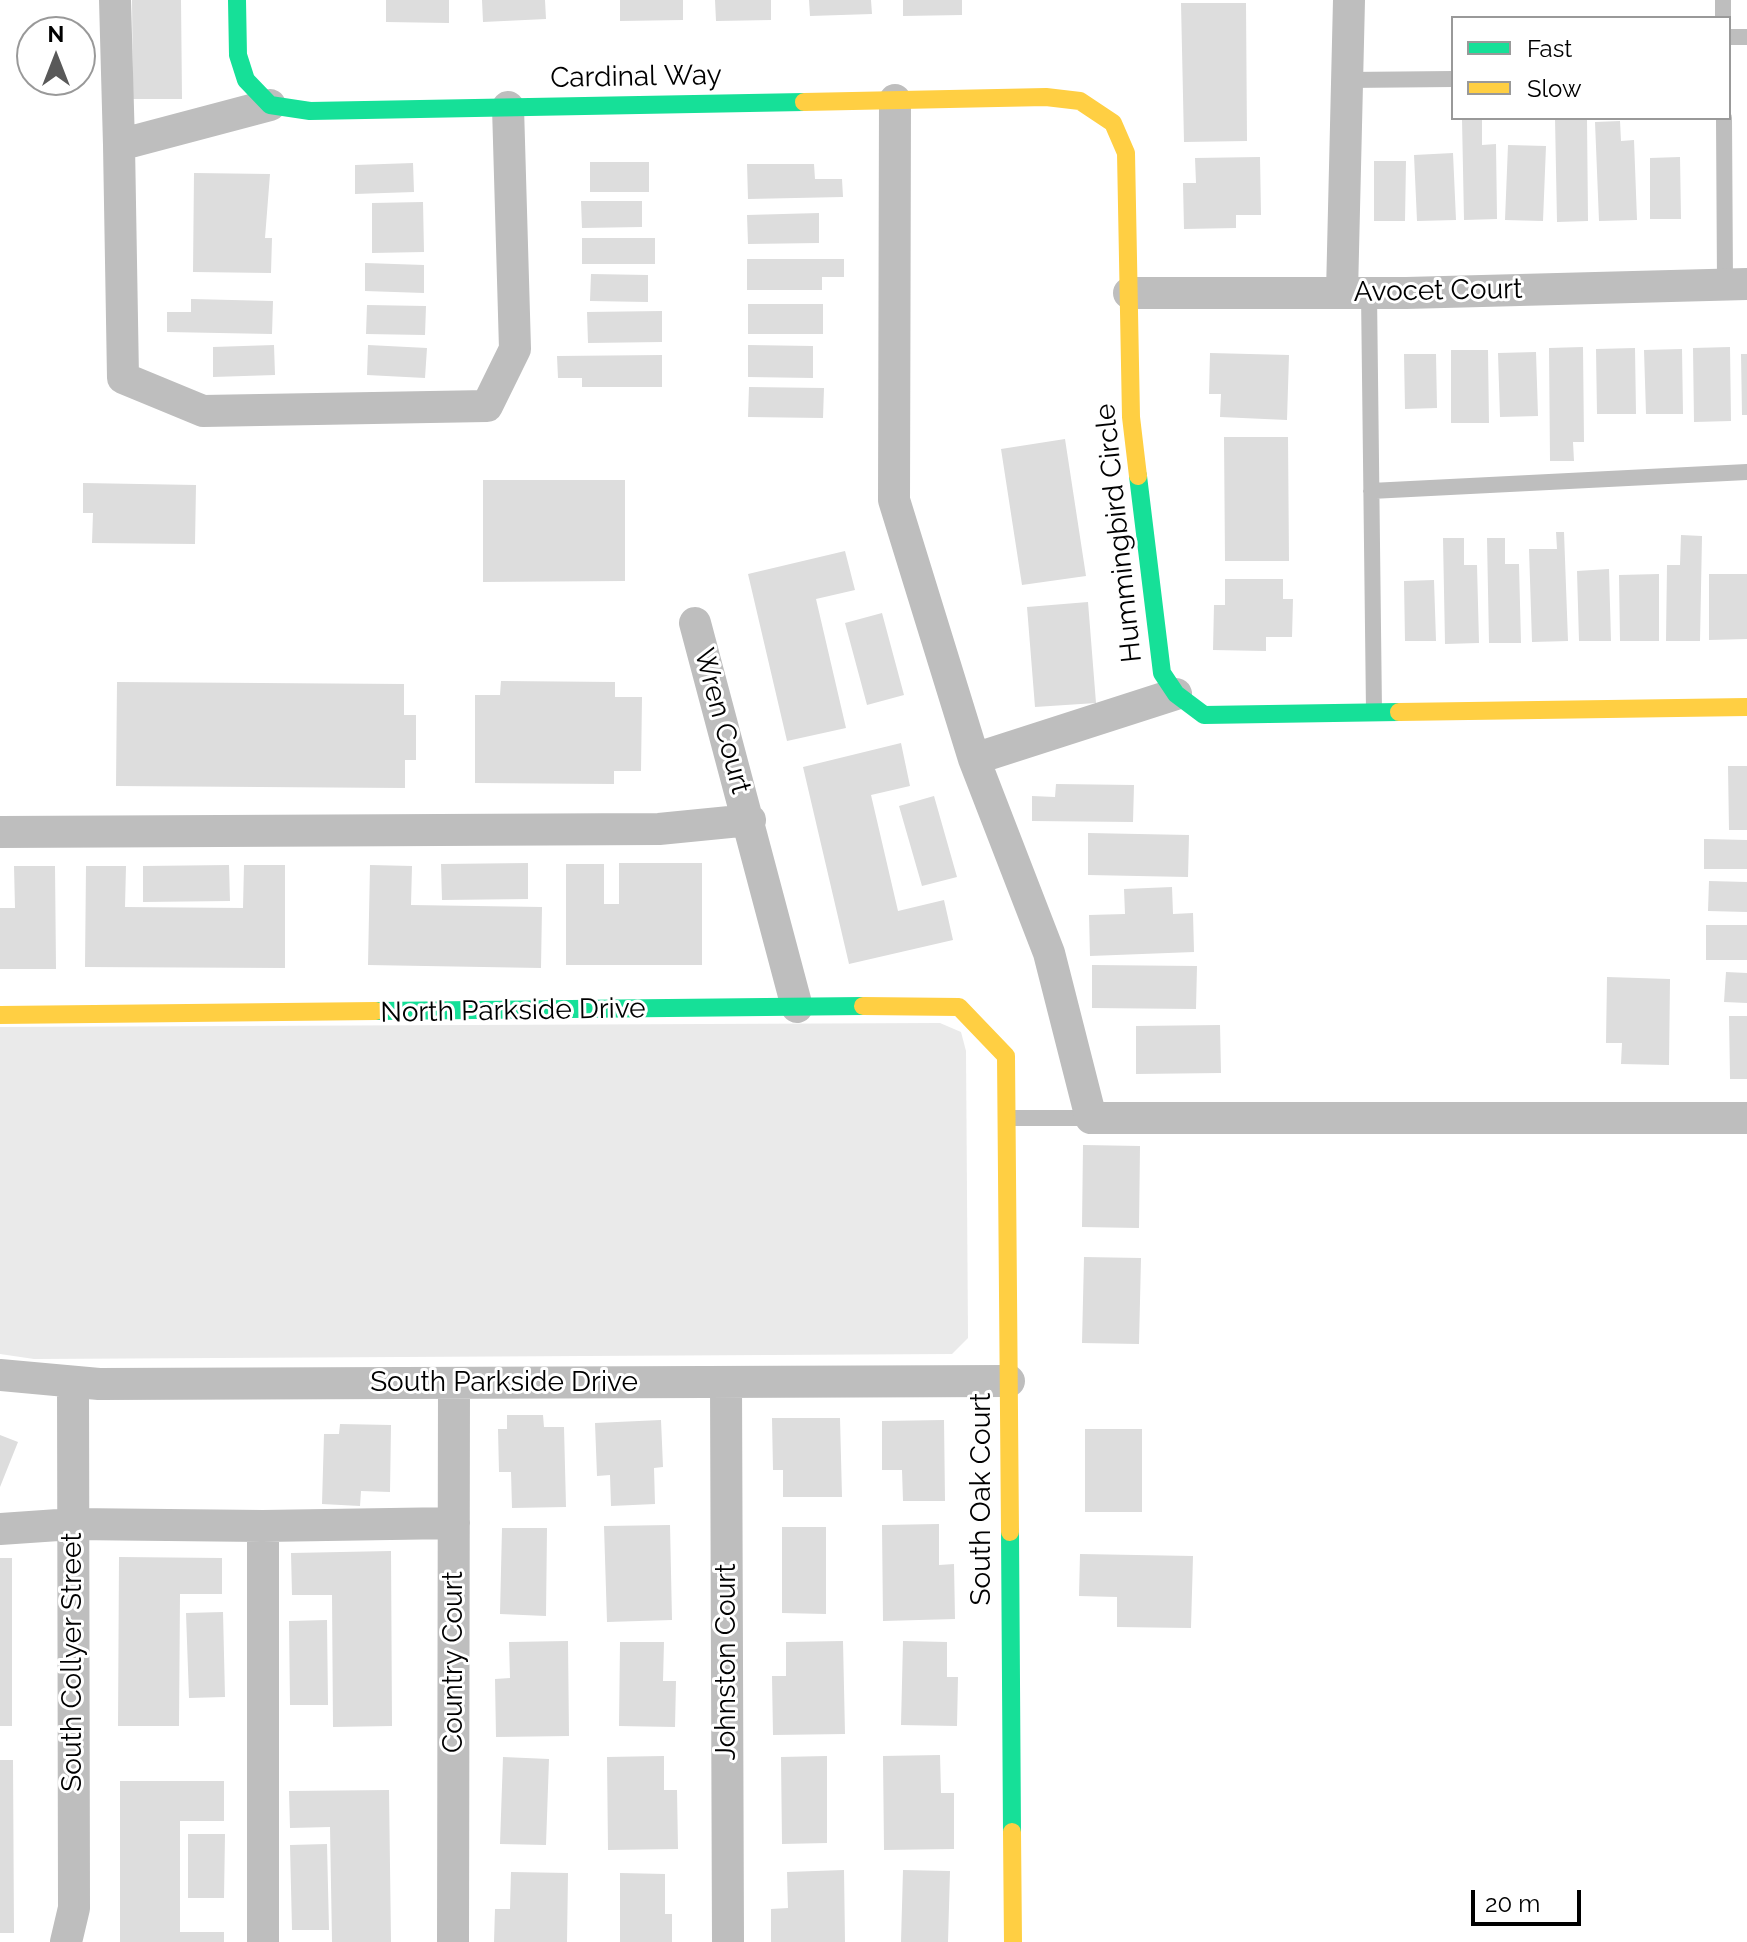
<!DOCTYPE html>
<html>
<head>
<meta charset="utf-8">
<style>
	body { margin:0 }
	#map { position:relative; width:1747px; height:1942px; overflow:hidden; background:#fff; font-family:Raleway,sans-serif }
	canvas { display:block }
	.legend { position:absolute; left:1451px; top:16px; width:280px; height:104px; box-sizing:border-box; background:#fff; border:2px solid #999; margin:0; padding:10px 14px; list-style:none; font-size:24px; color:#000 }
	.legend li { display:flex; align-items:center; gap:16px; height:40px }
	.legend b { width:40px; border:2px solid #999 }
	.north { position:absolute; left:16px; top:16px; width:80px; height:80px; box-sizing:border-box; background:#fff; border:2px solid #999; border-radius:50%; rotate:0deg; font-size:22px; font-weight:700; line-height:32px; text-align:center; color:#000 }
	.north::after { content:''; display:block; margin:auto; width:28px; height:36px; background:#595959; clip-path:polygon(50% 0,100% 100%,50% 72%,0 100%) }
	.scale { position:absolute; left:1471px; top:1890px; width:110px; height:36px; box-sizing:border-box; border:4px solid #000; border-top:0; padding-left:10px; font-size:24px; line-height:28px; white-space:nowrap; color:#000; -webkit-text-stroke:6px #fff; paint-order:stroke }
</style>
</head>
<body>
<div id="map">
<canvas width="1747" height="1942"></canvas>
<ul class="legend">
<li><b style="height:10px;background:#16e098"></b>Fast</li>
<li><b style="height:10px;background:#ffcf43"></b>Slow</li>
</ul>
<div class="north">N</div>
<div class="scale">20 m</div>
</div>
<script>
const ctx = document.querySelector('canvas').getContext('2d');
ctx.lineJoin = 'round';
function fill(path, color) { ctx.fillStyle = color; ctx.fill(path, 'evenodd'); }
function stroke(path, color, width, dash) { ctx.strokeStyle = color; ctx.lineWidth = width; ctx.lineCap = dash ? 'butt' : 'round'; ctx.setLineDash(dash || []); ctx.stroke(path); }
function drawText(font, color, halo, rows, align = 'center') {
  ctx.font = font + ' Raleway,sans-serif'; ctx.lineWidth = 6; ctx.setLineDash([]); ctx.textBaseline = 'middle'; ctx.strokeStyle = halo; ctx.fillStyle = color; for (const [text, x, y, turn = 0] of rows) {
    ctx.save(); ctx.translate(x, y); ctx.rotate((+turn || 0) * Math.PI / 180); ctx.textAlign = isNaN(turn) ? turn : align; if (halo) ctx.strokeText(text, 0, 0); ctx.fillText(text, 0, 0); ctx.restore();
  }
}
fill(new Path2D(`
	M940,1023L961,1032L966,1051L968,1338L952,1354L34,1359L0,1354V1027Z`), '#eaeaea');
fill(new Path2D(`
	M132,0H181L182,99H133Z
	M386,0H449V23L386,22Z
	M482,0H545L546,19L483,22Z
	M620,0H683V20L620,21Z
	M715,0H771V20L716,21Z
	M809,0H871L872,14L810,16Z
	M903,0H962V15L903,16Z
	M1181,3H1246L1247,141L1184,142Z
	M1555,118H1587L1588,221L1557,222Z
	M1462,119H1482V145L1496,144L1497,219L1464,220Z
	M1620,121L1621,141L1634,140L1637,220L1599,221L1595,122Z
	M1508,145L1546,146L1543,221L1505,220Z
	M1453,153L1456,220L1417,221L1414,155Z
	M1260,157L1261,215H1236V228L1184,229L1183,183H1196L1195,158Z
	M1680,157L1681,219H1650V158Z
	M1374,161H1406L1405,221H1374Z
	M590,162H649V192H590Z
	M413,163L414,192L355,194V165Z
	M747,164H814L815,179H842L843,197L748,199Z
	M194,173L270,174L265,238H272L271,273L193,272Z
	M581,201H642V227L582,228Z
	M423,202L424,252L372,253V203Z
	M819,213V243L748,244L747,215Z
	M582,238H655V264H582Z
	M747,259H844V277H822V290H747Z
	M365,263L424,265V293L365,291Z
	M591,274L648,275V302L590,301Z
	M191,299L273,301L272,334L167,332V312H191Z
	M748,304H823V334H748Z
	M367,305L426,306L425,335L366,334Z
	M662,311V342L588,343L587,312Z
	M274,345L275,375L213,377V347Z
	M368,345L427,348L425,378L367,375Z
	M748,345L813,346V378L748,377Z
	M1583,347L1584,442H1573L1574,461H1550L1549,348Z
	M1730,347L1731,421L1694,422L1693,348Z
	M1635,348L1636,414H1597L1596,349Z
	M1682,349L1683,414H1646L1644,350Z
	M1451,350H1488L1489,423H1451Z
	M1536,352L1538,416L1500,417L1498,353Z
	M1210,353L1289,355L1287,420L1220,417L1221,394H1209Z
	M1404,354H1436L1437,408L1405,409Z
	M1741,354H1747V415H1742Z
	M662,355V387H582V378H558L557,356Z
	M749,387L824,388L823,418L748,417Z
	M1224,437H1288L1289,561H1225Z
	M1065,439L1086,576L1022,585L1001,449Z
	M483,480H625V581L483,582Z
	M83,483L196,485L195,544L92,543L93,513H83Z
	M1556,532H1564L1568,641L1532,642L1529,549H1557Z
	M1681,535L1702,536L1700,641H1666L1667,565H1680Z
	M1443,538H1464V565H1477L1479,643L1445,644Z
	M1487,538H1505V564H1519L1521,643H1489Z
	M845,551L855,590L816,599L846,728L787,741L748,574Z
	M1609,569L1611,641H1579L1577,571Z
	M1659,574V641H1620L1619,575Z
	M1709,574H1747V639L1709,640Z
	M1225,579H1283V599H1293L1292,637H1266V651L1213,650L1214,605H1225Z
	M1434,580L1436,641H1405L1404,581Z
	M1088,602L1096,703L1035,707L1027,607Z
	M882,613L904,695L867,705L845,623Z
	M501,681L615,682V697H642L641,771H614V784L475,783V695H500Z
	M117,682L404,684V715H416V760H405V788L116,786Z
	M901,743L910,786L871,795L898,911L944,900L953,940L849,964L803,767Z
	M1728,766H1747V830H1729Z
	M1056,784L1134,785L1133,822L1032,821V796L1055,797Z
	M934,796L957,877L922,886L899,806Z
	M1088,833L1189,835L1188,877L1088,875Z
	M1704,839L1747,840V869H1704Z
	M528,863V899L442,900L441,864Z
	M619,863H702V965H566V864H604V904H619Z
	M229,865L230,901L143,902V866Z
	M244,865H285V968L85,967L86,866H126L125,907L243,908Z
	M370,865L412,866L411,905L542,907L541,968L368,965Z
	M14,866H55L56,969H0V908H15Z
	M1709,881L1747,882V912L1708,911Z
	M1172,887L1173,914L1193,913L1194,952L1090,956L1089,915L1125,914L1124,889Z
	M1706,925H1747V960H1706Z
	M1092,965L1197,966L1196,1009L1092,1008Z
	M1726,972L1747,973V1003L1724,1002Z
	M1607,977L1670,979L1669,1065L1621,1064L1622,1043H1606Z
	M1729,1016H1747V1079H1730Z
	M1220,1025L1221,1073L1136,1074V1026Z
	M1083,1145L1140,1146L1139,1228L1082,1227Z
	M1084,1257L1141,1258L1139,1344L1082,1343Z
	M507,1415H543L544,1427H564L566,1507L512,1508L511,1472H499L498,1429H507Z
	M772,1418H840L842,1497H783V1470H773Z
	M661,1420L663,1467L654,1468L655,1504L611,1506L610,1475L597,1476L595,1423Z
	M944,1420L945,1501H903L902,1470H882V1421Z
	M340,1424L391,1425L390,1492L361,1491L360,1506L322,1504L324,1434H339Z
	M1085,1429H1142V1512H1085Z
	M0,1435L18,1442L0,1487Z
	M939,1524V1565L954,1564L955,1619L883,1621L882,1525Z
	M670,1525L672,1620L607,1622L604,1526Z
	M782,1527H826V1614L782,1613Z
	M502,1528H547L546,1616L500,1614Z
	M391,1551L392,1726L333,1727L332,1595H292L291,1553Z
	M1080,1554L1193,1556L1191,1628L1117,1627V1597L1079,1596Z
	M119,1557L222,1558V1594H180L179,1726H118Z
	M0,1558H12V1726H0Z
	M223,1612L225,1697L189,1698L186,1613Z
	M327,1620L328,1705H290L289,1621Z
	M568,1641L569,1736L496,1737L495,1679L510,1678L509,1642Z
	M843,1641L845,1734L773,1735L772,1676H786V1642Z
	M903,1641L947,1642V1677H958L957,1726L901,1725Z
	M620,1642H664L663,1681H676L675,1727L619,1726Z
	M940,1755L941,1793H954V1849L884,1850L883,1756Z
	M664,1756V1790H677L678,1849L608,1850L607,1757Z
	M827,1756V1843L782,1844L781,1757Z
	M503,1757L549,1759L546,1845L500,1844Z
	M0,1760H13L14,1933H0Z
	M120,1781H224V1821H180V1932H224V1942H120Z
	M389,1790L391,1942H332L330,1827L290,1828L289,1791Z
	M188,1834H225L224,1898H188Z
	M327,1844L329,1930H292L290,1845Z
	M844,1870L845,1942H771V1909L788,1908L787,1872Z
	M903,1870L950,1871L948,1942H901Z
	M511,1872L568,1873L567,1942H494L495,1909H510Z
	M620,1873L665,1874V1914H672V1942H620Z`), '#ddd');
stroke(new Path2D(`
	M1723,0V18
	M1729,37H1747
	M1347,80L1453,79
	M1724,118L1725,284
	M1369,293L1374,711
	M1371,491L1747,472
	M1008,1118H1091`), '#bebebe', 16);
stroke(new Path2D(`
	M115,0L119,145
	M895,100L894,500L974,759L1049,953L1091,1118H1747
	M270,105L119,145L123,378L203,411L487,406L515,349L508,107
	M1129,293H1406L1747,284
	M1342,293L1349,0
	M695,623L797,1007
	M974,759L1176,694
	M0,832L659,829L750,820
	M0,1375L99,1384L1009,1381
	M726,1382L728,1942
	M263,1526V1942
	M0,1529L73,1524L263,1526L454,1523
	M66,1942L74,1908L73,1382
	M453,1942L454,1383`), '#bebebe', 32);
stroke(new Path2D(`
	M237,0L238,55L246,80L270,105L310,111L804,102
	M1138,476L1162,673L1176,694L1204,715L1399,712
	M376,1011L863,1006
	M1010,1532L1012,1832`), '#16e098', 18);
stroke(new Path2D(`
	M804,102L1046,97L1080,101L1113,123L1126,153L1131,417L1138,476
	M1399,712L1747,707
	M863,1006L959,1007L1006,1056L1010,1532
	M0,1015L376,1011
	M1012,1832L1013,1942`), '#ffcf43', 18);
drawText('28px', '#000', '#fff', [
	["Cardinal Way",636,77,-1],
	["Avocet Court",1438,291,-1],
	["Hummingbird Circle",1119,533,-96],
	["Wren Court",722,721,75],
	["North Parkside Drive",513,1011,-1],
	["South Parkside Drive",504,1383],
	["South Oak Court",982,1499,-90],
	["South Collyer Street",73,1662,-90],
	["Country Court",454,1662,-90],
	["Johnston Court",727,1662,-90]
]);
</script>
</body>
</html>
